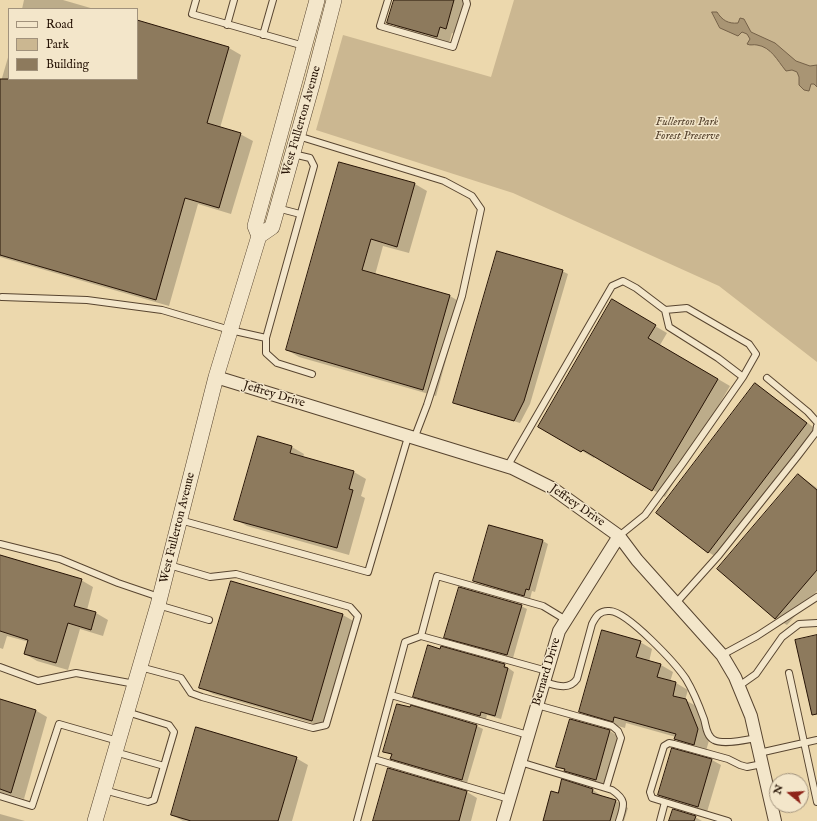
<!DOCTYPE html>
<html>
<head>
<meta charset="utf-8">
<style>
	body { margin:0 }
	#map { position:relative; width:817px; height:821px; overflow:hidden; background:#ecd8ad; font-family:"IM FELL English",serif }
	canvas { display:block }
	.legend { position:absolute; left:8px; top:8px; width:130px; height:72px; box-sizing:border-box; background:#f3e6ca; border:1px solid #a1927c; margin:0; padding:5px 7px; list-style:none; font-size:12px; color:#271406 }
	.legend li { display:flex; align-items:center; gap:8px; height:20px }
	.legend b { width:20px; border:1px solid #a1927c }
	.north { position:absolute; left:769px; top:773px; width:40px; height:40px; box-sizing:border-box; background:#f3e6ca; border:1px solid #a1927c; border-radius:50%; rotate:288deg; font-size:11px; font-weight:700; line-height:16px; text-align:center; color:#271406 }
	.north::after { content:''; display:block; margin:auto; width:14px; height:18px; background:#8f2418; clip-path:polygon(50% 0,100% 100%,50% 72%,0 100%) }
</style>
</head>
<body>
<div id="map">
<canvas width="817" height="821"></canvas>
<ul class="legend">
<li><b style="height:5px;background:#f3e6ca"></b>Road</li>
<li><b style="height:11px;background:#cbb791"></b>Park</li>
<li><b style="height:11px;background:#8d7a5d"></b>Building</li>
</ul>
<div class="north">N</div>
</div>
<script>
const ctx = document.querySelector('canvas').getContext('2d');
ctx.lineJoin = 'round';
function fill(path, color) { ctx.fillStyle = color; ctx.fill(path, 'evenodd'); }
function stroke(path, color, width, dash) { ctx.strokeStyle = color; ctx.lineWidth = width; ctx.lineCap = dash ? 'butt' : 'round'; ctx.setLineDash(dash || []); ctx.stroke(path); }
function drawText(font, color, halo, rows, align = 'center') {
  ctx.font = font + ' "IM FELL English",serif'; ctx.lineWidth = 3; ctx.setLineDash([]); ctx.textBaseline = 'middle'; ctx.strokeStyle = halo; ctx.fillStyle = color; for (const [text, x, y, turn = 0] of rows) {
    ctx.save(); ctx.translate(x, y); ctx.rotate((+turn || 0) * Math.PI / 180); ctx.textAlign = isNaN(turn) ? turn : align; if (halo) ctx.strokeText(text, 0, 0); ctx.fillText(text, 0, 0); ctx.restore();
  }
}
fill(new Path2D(`
	M514,0H817V362L719,286L513,193L316,130L343,35L491,77Z`), '#cbb791');
const water = new Path2D(`
	M712,12H717C722,20 728,24 738,23L740,18L744,19L751,32L775,43L796,61L810,66L817,65V87L814,84H811L809,91L804,90L799,85V77L797,72L792,70L786,71C777,60 771,47 757,45C753,44 751,46 747,44L750,39L747,34L742,32L738,36L720,28Z`);
fill(water, '#a99574');
stroke(water, '#756148', 1);
fill(new Path2D(`
	M24,0H63L94,9H22Z
	M395,0H465L458,35L452,33L449,43L401,29L389,22Z
	M137,21L229,48L241,55L220,128L240,134L253,141L231,214L198,204L169,306L0,257V85L9,54V79H137Z
	M340,163L415,184L427,191L409,253L383,246L375,275L450,296L462,303L436,396L299,357L287,350Z
	M562,271L568,274L530,404L520,423L460,405L454,402Z
	M612,301L667,333L660,345L730,386L665,497L595,456L594,458L539,426Z
	M755,385L767,392L817,430V432L720,559L708,552Z
	M292,447L304,454L303,457L354,472L366,479L361,496L365,498L349,555L247,526L235,519Z
	M799,475L817,488V591L787,625L775,618Z
	M543,541L548,544L535,592L532,591L530,599L480,584L474,581Z
	M0,556L81,580L93,587L87,610L96,613L108,620L103,636L80,629L68,670L37,661L25,654L29,642L7,636L3,649L0,648Z
	M231,582L343,615L355,622L325,727L213,694L200,687Z
	M521,606L527,609L513,658L451,641L445,637Z
	M640,642L652,649L649,662L661,665L673,672L670,682L676,683L688,690L685,700L698,707L710,737L706,751L687,746L675,739L676,737L626,723L625,728L593,719L580,712Z
	M504,665L514,672L501,719L487,715L486,719L420,700L414,696Z
	M0,700L35,710L47,717L24,799L0,792Z
	M411,707L477,726L483,729L467,783L397,762L391,759L392,755L384,751Z
	M571,720L610,731L619,737L605,785L574,775L557,766Z
	M296,758L308,765L292,821H183L172,815Z
	M712,760L721,765L707,812L668,800L659,795Z
	M388,769L467,792L477,798L471,821H374Z
	M562,781L593,790L605,798L616,801L628,808L624,821H544L558,794Z
	M0,814L25,821H0Z
	M695,817L702,821H670Z`), '#0003');
const building = new Path2D(`
	M394,0H454L446,29L440,27L437,37L387,23Z
	M137,20L229,47L207,123L241,133L219,208L185,198L156,300L0,255V79H137Z
	M339,162L415,183L397,247L371,239L362,270L450,295L423,390L286,350Z
	M497,251L563,270L524,401L514,421L453,403Z
	M612,299L656,325L648,338L718,379L652,491L583,450L581,452L538,427Z
	M755,383L807,423L708,553L656,513Z
	M258,436L292,446L290,453L354,471L349,489L353,490L337,548L234,520Z
	M798,474L817,490V570L775,619L717,569Z
	M489,525L543,540L529,590L526,589L524,596L473,581Z
	M0,555L82,579L74,606L96,612L91,630L68,623L56,663L24,654L28,640L0,631Z
	M231,581L343,614L312,721L199,688Z
	M459,587L522,605L507,655L444,638Z
	M602,630L641,641L636,657L661,664L657,677L676,682L673,696L686,699L698,729L694,745L674,739L676,734L614,717L613,722L579,712Z
	M817,635V714L812,715L795,640Z
	M428,645L440,649L441,646L505,664L504,667L508,668L495,716L481,712L480,716L413,697Z
	M0,699L36,710L11,793L0,789Z
	M397,704L410,707L411,705L477,725L462,780L390,759L392,754L383,752Z
	M570,719L610,730L596,780L564,771L565,769L556,767Z
	M196,727L297,757L278,821H191L171,815Z
	M672,748L712,759L698,807L658,795Z
	M388,768L467,791L459,821H373Z
	M562,779L593,789L592,793L616,800L610,821H543L551,791L558,793Z
	M673,809L696,816L694,821H669Z`);
fill(building, '#8d7a5d');
stroke(building, '#271406', 1);
const service = new Path2D(`
	M196,0L192,14L304,46
	M388,0L380,26L453,47L467,4L466,0
	M227,25L234,0
	M263,35L273,0
	M298,136L444,181L472,196L481,209L462,296L427,405L414,439
	M277,208L300,214
	M2,297L87,300L162,310L230,330L266,338L314,166L310,158L293,154
	M665,310L687,308L749,344L756,354L743,377
	M266,338V353L277,363L312,374
	M767,378L808,412L817,422
	M507,467L612,286L623,281L636,288L665,310L669,327L718,358L743,377L683,463L645,515L619,536
	M180,520L368,572L408,437
	M0,544L60,559L118,583L159,597
	M676,603L719,555L797,457L816,432L817,426
	M158,605L209,620
	M421,636L547,671
	M722,655L757,636L817,597
	M0,667L38,681L76,673L135,684
	M140,667L181,678L191,693L202,697L313,728L326,725L358,616L350,607L236,574L210,577L169,565
	M789,673L817,802
	M544,682C555,685 569,691 577,679L592,624C596,616 600,610 610,611C628,612 676,664 686,679C692,689 700,708 704,719C706,725 706,736 714,740C723,745 746,740 756,738
	M739,686L756,674L782,637L799,624L817,623
	M391,695L528,735
	M537,705L612,726L618,731L621,738L606,788
	M115,752L164,766
	M759,753L817,740
	M374,759L509,799
	M520,762L612,790C627,800 624,805 619,821
	M104,790L148,802L154,800L174,732L169,725L127,712
	M0,796L32,806L59,724L118,741
	M665,802L728,821
	M357,821L405,642L421,636L437,576L543,606L566,620
	M660,821L665,802L652,798L650,792L664,746L669,743L674,744L728,759L740,765L747,767L762,764`);
const minor = new Path2D(`
	M216,377L512,468L552,488L619,536L637,560L722,655L735,677L751,716L775,821
	M503,821L559,631L619,536`);
const tertiary = new Path2D(`
	M259,236L255,226L317,0
	M95,821L158,605L216,377L259,236L272,227L312,85L334,0`);
stroke(service, '#584530', 8);
stroke(minor, '#584530', 14);
stroke(tertiary, '#584530', 16);
stroke(service, '#f3e6ca', 6);
stroke(minor, '#f3e6ca', 12);
stroke(tertiary, '#f3e6ca', 15);
drawText('12px', '#271406', '#f3e6ca', [
	["West Fullerton Avenue",302,121,-74],
	["Jeffrey Drive",274,395,17],
	["Jeffrey Drive",577,506,35],
	["West Fullerton Avenue",178,528,-76],
	["Bernard Drive",547,672,-73]
]);
drawText('italic 12px', '#584530', '#f3e6ca', [
	["Fullerton Park",687,123],
	["Forest Preserve",687,137]
]);
</script>
</body>
</html>
